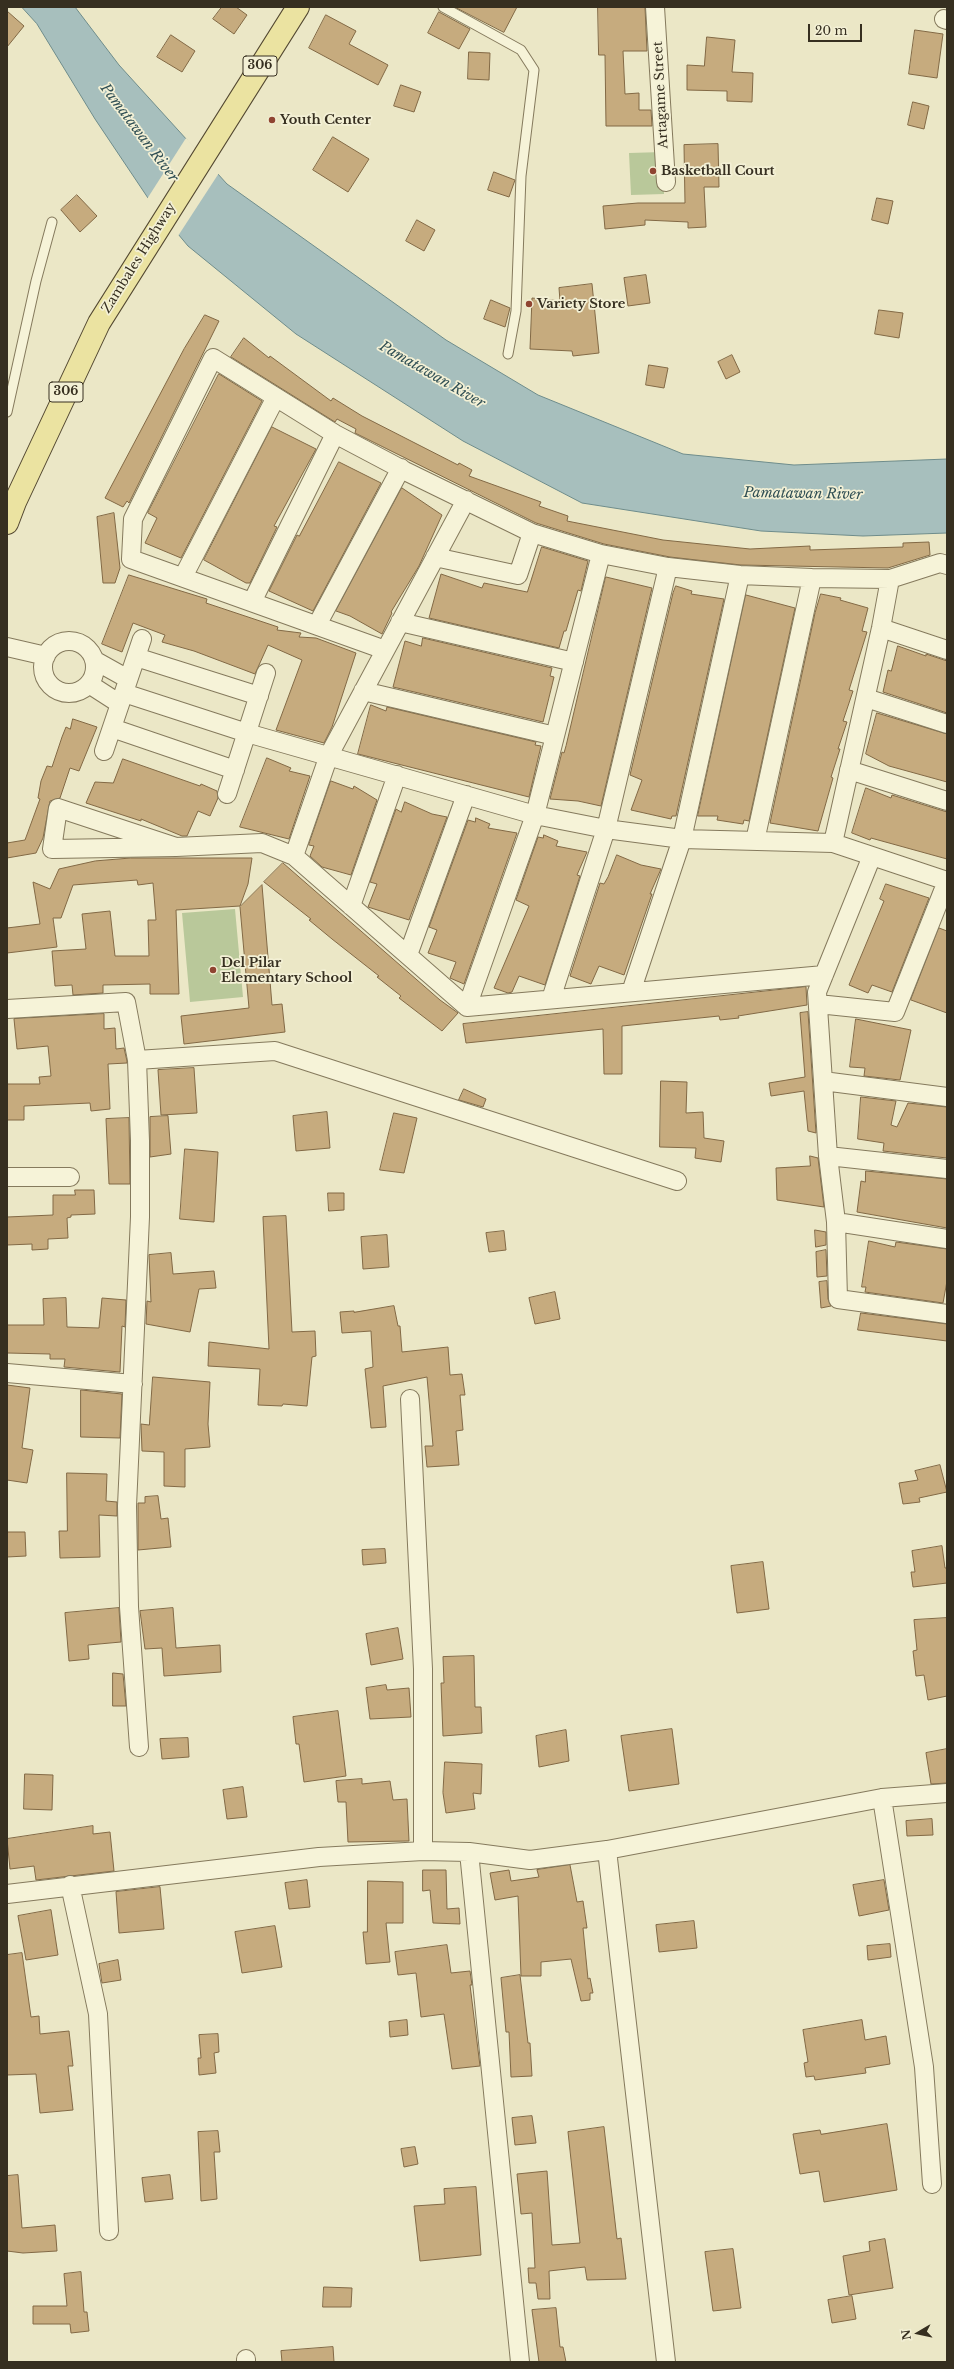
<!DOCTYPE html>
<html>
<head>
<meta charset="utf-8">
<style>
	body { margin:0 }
	#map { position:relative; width:954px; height:2369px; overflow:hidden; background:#ebe7c6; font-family:"Libre Baskerville",serif }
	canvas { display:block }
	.frame { position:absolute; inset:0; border:8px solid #362f20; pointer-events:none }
	.north { position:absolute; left:898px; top:2313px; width:40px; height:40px; -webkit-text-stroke:3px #f3f0d5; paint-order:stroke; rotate:261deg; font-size:11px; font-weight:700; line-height:16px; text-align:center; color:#362f20 }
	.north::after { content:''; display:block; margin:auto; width:14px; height:18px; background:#362f20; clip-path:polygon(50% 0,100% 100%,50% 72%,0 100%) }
	.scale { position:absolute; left:808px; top:24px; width:54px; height:18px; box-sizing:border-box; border:2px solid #362f20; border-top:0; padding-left:5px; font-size:12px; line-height:14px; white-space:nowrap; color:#362f20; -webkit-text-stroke:3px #f3f0d5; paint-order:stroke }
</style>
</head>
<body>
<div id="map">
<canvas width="954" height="2369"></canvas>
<div class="frame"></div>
<div class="north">N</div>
<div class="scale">20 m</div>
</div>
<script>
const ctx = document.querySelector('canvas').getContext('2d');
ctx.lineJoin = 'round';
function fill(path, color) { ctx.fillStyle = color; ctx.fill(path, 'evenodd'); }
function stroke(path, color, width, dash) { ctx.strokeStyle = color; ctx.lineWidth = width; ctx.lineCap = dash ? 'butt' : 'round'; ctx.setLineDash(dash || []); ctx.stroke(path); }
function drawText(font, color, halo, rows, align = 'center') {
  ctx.font = font + ' "Libre Baskerville",serif'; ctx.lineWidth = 3.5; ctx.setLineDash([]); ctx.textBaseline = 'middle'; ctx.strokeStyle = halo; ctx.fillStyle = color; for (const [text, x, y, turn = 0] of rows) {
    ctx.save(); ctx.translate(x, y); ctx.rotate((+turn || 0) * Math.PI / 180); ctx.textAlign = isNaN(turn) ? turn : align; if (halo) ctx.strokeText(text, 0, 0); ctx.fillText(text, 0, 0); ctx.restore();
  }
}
fill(new Path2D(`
	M663,152L664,194L631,195L629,153Z
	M235,909L243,997L190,1002L182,913Z`), '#b9c89a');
const water = new Path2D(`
	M22,7H75L119,65L227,184L446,340L538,395L683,454L794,465L947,459V533L863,536L761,531L582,503L463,441L296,334L188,246L148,198L95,119L37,24Z`);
fill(water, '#a7bfbd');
stroke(water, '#6e8c8b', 1);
fill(new Path2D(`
	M186,138L219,173L178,236L147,199Z`), '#ebe7c6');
const building = new Path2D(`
	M222,7H236L247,15L234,34L213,19Z
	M455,7H517L504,32Z
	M598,7H645L647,51H623L625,94L639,93V110H651L652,126H606L605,55H599Z
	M7,11L24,26L7,47Z
	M439,12L470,29L459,49L428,33Z
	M326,15L356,31L349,44L388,65L378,85L309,48Z
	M915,30L943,34L937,78L909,74Z
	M171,35L195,51L182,72L157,57Z
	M707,37L735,40L732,72L753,73L752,102L727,101V91L687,90V65L704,66Z
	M469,52L490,53L489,80L468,79Z
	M401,85L421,92L414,112L394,106Z
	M913,102L929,106L924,129L908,125Z
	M333,137L369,159L348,192L313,170Z
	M718,144L719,187H704L706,227L688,228V222L645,220V225L605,229L603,206L638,203H685L684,145Z
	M494,172L515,180L509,197L488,190Z
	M77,195L97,216L80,232L61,210Z
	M877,198L893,201L888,224L872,220Z
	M417,220L435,230L424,251L406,241Z
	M646,275L650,303L628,306L624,278Z
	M592,284L599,353L573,356L572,351L530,349L532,298L560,301L559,288Z
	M491,300L510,308L505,327L484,319Z
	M879,310L903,313L899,338L875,334Z
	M205,315L219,321L129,503L127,501L123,507L105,498L184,349Z
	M244,338L269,358L270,356L331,401L333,398L362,416L458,465L459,463L472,470L469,476L541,502L539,506L568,516L567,521L663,540L750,549L810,546V550L869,548L903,547V543L929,542L930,555L888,568L741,565L670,557L604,544L536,523L355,433L356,429L337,419L335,422L231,357Z
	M732,355L740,372L726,379L718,362Z
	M649,365L668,368L664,388L646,385Z
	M219,374L262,401L181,558L145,543L157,518L148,513Z
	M272,427L316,449L274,526L277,527L250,583H246L204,560Z
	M339,462L381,483L313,611L269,591L297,535L299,536Z
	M402,488L442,515L419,566L391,612L392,613L382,634L350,616L336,611Z
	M114,513L120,568L115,583H103L97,517Z
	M542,547L588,561L581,591L578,590L566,631H564L559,648L429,618L441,574L482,588L484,583L527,592Z
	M129,575L207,599L206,603L278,627L277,630L301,633L299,637L316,638L356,653L332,727L324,743L276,730L302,660L268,645L255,674L194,651L162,642L165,635L133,623L122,652L102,644Z
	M606,577L652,588L601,806L578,801L550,799L562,752L564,753L566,746Z
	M676,586L692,591L691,594L724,599L676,816H672L671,819L631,810L642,780L630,775L673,593Z
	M821,594L841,598L840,600L868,608L862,631L867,632L849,690L853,691L843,721L847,722L838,749H840L831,777L833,778L818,831L770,823L815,613Z
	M746,595L795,608L749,821L744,820L743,824L717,820L718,816H698Z
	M423,638L552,668L550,676L554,677L543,722L393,687L405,641L421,646Z
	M898,646L926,656V654L947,661V713L883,692L888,670L891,671Z
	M371,705L386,711L387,707L536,742L535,745L541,746L529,797L358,754Z
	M877,713L947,734V782L889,766L866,754Z
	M73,719L97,727L79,771L70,768L60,798L50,801L43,838L36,853L7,858V843L25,840L40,799L38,798L41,781L47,766L52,767L62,737L66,727L70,729Z
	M267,758L291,768L289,771L310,776L289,839L240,827Z
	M123,759L200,786L201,784L217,791L218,798L210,816L198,811L187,836H182L141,819V821L86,803L95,782L113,783Z
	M331,781L353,789L354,786L377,800L351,875L322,867L310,856L314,846L309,845Z
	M866,788L891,798L892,795L947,812V859L871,838L870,840L852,833Z
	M405,802L432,814L447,817L409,920L368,907L377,884L370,882L396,809L401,812Z
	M476,818L490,824L488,828L517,833L464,984L450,978L456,962L428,953L437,930L429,927L468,820L475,822Z
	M544,835L558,841L556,846L587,852L577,875L580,876L545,985L519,976L512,992L508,993L494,988L529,906L516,900L538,837L543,838Z
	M617,855L641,865L661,869L650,894H652L624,975L599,966L591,984L570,976L600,883L604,884L608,877Z
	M131,858H252L248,884L240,906L176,910L179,994H150V984L103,985V993L73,995L72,985L55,986L52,951L86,949L82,914L110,911L115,956H149L148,920H156L153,883L138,885L137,880L73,885L61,918H53L57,947L7,953V928L40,924L33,882L50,889L59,869L95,861Z
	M283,863L440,1000L458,1013L442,1031L399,998L401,996L377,977L379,976L332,939L309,920L311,919L264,882Z
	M886,884L929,898L892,992L872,985L868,993L849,985L884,901L880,899Z
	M262,885L272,1005L282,1004L285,1032L184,1044L181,1016L249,1008L240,907Z
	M939,928L947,931V1013L911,1000Z
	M806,987L807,1005L738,1016L739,1018L720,1020L719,1016L622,1026V1074H604L603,1029L466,1043L463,1024Z
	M808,1012L816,1133L808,1131L804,1091L771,1096L769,1083L805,1077L800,1013Z
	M104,1014V1029L115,1028L116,1049L124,1048L127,1061V1063L108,1064L110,1109L91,1111L90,1103L24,1106V1120H7V1084H40L39,1077L51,1076L48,1046L17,1049L14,1019Z
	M856,1019L911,1030L900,1080L864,1076L865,1068L850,1067Z
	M194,1068L197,1113L161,1115L158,1070Z
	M661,1081L687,1082L686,1113L703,1112L704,1138L724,1141L721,1162L695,1158L696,1148L660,1147Z
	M464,1089L486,1099L483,1107L459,1100Z
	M861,1097L896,1101L891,1125L897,1127L908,1103L947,1107V1158L883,1151L884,1143L858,1139Z
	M327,1112L330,1148L296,1151L293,1116Z
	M394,1113L417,1118L404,1173L380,1170Z
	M168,1116L171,1154L150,1157V1117Z
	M129,1118L130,1184H109L106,1119Z
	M185,1149L218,1152L214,1222L180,1219Z
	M810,1156L818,1158L824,1207L777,1200L776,1168L810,1166Z
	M866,1171L947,1179V1228L857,1212L861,1181L865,1182Z
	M75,1190H94L95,1214L71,1215V1217L67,1218L68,1238L48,1239V1249L32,1250V1244L7,1245V1217L53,1215V1195H75Z
	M328,1193H344V1210L329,1211Z
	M286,1216L292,1332L315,1331L316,1356L312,1357L307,1406L283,1404L282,1406L258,1405L260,1369L208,1366L209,1342L269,1349L263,1217Z
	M815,1230L826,1232V1245L816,1247Z
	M504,1231L506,1250L489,1252L486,1233Z
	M387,1235L389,1267L363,1269L361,1237Z
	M869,1241L895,1247L896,1242L947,1249V1281L943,1303L865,1292L866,1287H862Z
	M826,1250L827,1276L817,1277L816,1252Z
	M171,1253L173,1274L214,1271L216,1288L199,1289L190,1332L146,1324L147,1301L151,1302L149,1255Z
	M827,1281L828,1299L831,1306L821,1308L819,1282Z
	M555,1292L560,1319L535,1324L529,1298Z
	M66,1298L67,1327L99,1328L102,1298L126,1300L125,1327L122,1326L120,1372L64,1367L65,1359H50V1354L7,1353V1325H44L43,1299Z
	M394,1306L398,1326H400L402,1352L448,1347L450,1375L462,1374L465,1395H460L463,1430L456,1431L459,1465L427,1467L425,1446H433L427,1377L383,1386L386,1427L371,1428L365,1369L373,1367L371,1331L342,1333L340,1312L354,1311V1312Z
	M861,1313L947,1324V1341L858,1330Z
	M153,1377L210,1382L208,1424L210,1447L185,1449V1487L164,1486V1452L142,1451L141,1424L149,1425Z
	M7,1385L30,1388L22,1448L33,1450L27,1483L7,1480Z
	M81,1390L122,1394L120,1438L81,1437Z
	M940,1465L947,1492L919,1498L920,1502L903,1504L899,1483L918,1480L915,1471Z
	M67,1473L107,1474L106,1501L117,1502V1516L99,1515L100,1557L60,1558L59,1531H67Z
	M158,1496L161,1519L168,1518L171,1547L138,1550V1503H145V1497Z
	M7,1532H25L26,1556L7,1557Z
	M942,1546L945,1568H947V1583L913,1587L911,1572H915L912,1551Z
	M385,1549L386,1563L363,1565L362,1550Z
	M763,1562L769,1609L737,1613L731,1566Z
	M119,1608L121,1642L88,1645L89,1659L69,1661L65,1613Z
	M173,1608L176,1648L220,1645L221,1672L164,1676L162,1648L145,1649L140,1611Z
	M947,1618V1696L928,1700L924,1675L916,1676L913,1651L917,1650L914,1620Z
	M398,1628L403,1659L371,1665L366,1634Z
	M474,1656L475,1707H481L482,1733L443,1736L441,1683H444L443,1657Z
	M113,1673L123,1674L126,1706H113Z
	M386,1685L387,1690L409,1688L411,1717L370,1719L366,1688Z
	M338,1711L346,1776L304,1782L299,1744H296L293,1717Z
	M672,1729L679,1784L629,1791L621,1736Z
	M566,1730L569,1761L539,1767L536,1736Z
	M188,1738L189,1757L162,1759L160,1739Z
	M947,1749V1783L931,1784L926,1753Z
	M445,1762L482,1764L481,1794L473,1793L475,1809L446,1813L443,1793Z
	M25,1774L53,1775L52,1810L24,1809Z
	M362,1779V1784L390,1781L393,1800L407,1799L409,1841L348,1842L346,1802H338L336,1781Z
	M243,1787L247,1817L227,1819L223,1790Z
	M932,1819L933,1835L907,1836L906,1821Z
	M93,1826V1834L110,1832L114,1871L36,1880L34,1866L10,1869L7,1839Z
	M570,1865L577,1902L583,1901L587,1928H583L588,1979L590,1978L593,1993H590V2000L581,2001L571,1959L541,1962V1976H521L518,1896L495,1900L490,1873L509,1870L511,1881L539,1877L537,1870Z
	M423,1870H446L447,1909L459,1908L460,1924L433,1923L430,1890L423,1891Z
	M307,1880L310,1907L289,1909L285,1883Z
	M884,1880L889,1910L859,1916L853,1885Z
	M368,1881L403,1882V1923H386L390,1962L366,1964L363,1932H367Z
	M160,1887L164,1929L119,1933L116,1892Z
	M51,1910L58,1955L26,1960L18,1916Z
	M694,1921L697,1948L659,1952L656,1925Z
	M275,1926L282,1967L242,1973L235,1932Z
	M890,1944L891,1957L868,1960L867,1946Z
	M447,1945L451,1973L470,1971L472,1985H470L480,2066L452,2069L444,2014L421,2017L416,1973L398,1975L395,1952Z
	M22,1953L31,2017L39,2016L40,2034L69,2031L73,2066H68L73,2110L40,2113L36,2074L7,2075V1955Z
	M118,1960L121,1980L102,1983L99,1964Z
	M520,1975L528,2043H530L532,2076L511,2077L509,2032H506L501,1978Z
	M407,2020L408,2035L390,2037L389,2022Z
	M862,2020L865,2040L886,2036L890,2064L865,2068L866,2073L815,2080L814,2076L806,2077L804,2063L808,2062L803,2030Z
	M218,2034L219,2052L214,2053L216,2073L199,2075L198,2058H201L199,2035Z
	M532,2116L536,2143L515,2145L512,2118Z
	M887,2124L897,2190L824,2202L819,2171L800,2174L793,2134L820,2130L821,2134Z
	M604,2127L617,2239L621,2238L626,2279L587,2280L585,2267L549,2271L550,2299H538L536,2283H529L528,2268H535L532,2213L521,2214L517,2174L547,2171L552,2245L580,2243L568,2132Z
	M218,2131L220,2152H214L217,2199L201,2201L198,2132Z
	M415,2147L418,2164L404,2167L401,2149Z
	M18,2175L22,2228L55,2225L57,2251L23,2253L7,2251V2176Z
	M170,2175L173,2199L145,2202L142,2178Z
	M476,2187L481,2255L420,2261L414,2206L445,2204L444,2189Z
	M885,2239L893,2288L849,2295L843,2256L870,2251L869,2242Z
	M733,2249L741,2308L713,2311L705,2252Z
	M81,2272L84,2312H87L89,2331L71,2333L70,2324H33V2306H67L64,2274Z
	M324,2287L352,2288L351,2307H323Z
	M852,2296L856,2319L832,2323L828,2300Z
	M556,2308L560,2347H563L566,2362H539L532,2310Z
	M333,2347L334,2362H282L281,2351Z`);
fill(building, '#c6ab7e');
stroke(building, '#826945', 1);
const service = new Path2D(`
	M443,7L521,50L534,70L521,176L516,311L508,354
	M7,412L36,281L52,222`);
const minor = new Path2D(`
	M655,7L666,182
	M944,19L947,20
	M435,557L518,575L532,533
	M183,577L276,397
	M252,602L335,434
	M400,622L574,662
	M317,625L401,468
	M881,628L947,650
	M43 667a26 26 0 1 1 52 0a26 26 0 1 1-52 0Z
	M7,647L46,656
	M385,650L131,559L133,519L213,358L335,434L405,471L532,533L601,554L668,567L740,575L812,578L890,579L940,563L947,565
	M136,657L259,696
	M94,660L128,679
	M89,684L120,704
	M363,691L555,736
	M124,693L247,733L535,815L606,829L682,839L833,843L947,881
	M866,698L947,724
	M112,728L235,770
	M104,751L142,639
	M849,770L947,801
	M227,794L266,673
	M58,808L176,847L52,849Z
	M755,841L812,578
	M833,843L881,628L890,579
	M176,847L262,843L294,856L329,755L466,500
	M294,856L467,1007L535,815L601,554
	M872,856L817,992L828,1156L836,1222L838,1299L947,1314
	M351,906L397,775
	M408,955L466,795
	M631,992L682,839L740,575
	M551,999L606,829L668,567
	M818,1004L895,1012L947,881
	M467,1007L824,975
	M7,1009L126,1002L137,1060L140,1141V1217L127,1506L129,1607L139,1747
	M137,1060L275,1051L677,1181
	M823,1081L947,1097
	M828,1156L947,1169
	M7,1177H70
	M836,1222L947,1239
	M7,1373L133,1384
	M410,1399L423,1669V1851
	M882,1798L924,2067L932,2184
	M607,1850L666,2362
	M469,1852L520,2362
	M70,1885L98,2014L109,2231
	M7,1894L319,1857L423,1851L469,1852L530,1860L607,1850L882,1798L947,1793
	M246,2359V2362`);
const primary = new Path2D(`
	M7,523L15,502L99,323L298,7`);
stroke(service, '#857a5d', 11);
stroke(minor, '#857a5d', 20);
stroke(primary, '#534831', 24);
stroke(service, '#f6f3d8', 9);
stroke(minor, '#f6f3d8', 18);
stroke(primary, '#ebe3a1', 22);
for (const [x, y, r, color] of [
	[272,120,4,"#8f4431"],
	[653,171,4,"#8f4431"],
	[529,304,4,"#8f4431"],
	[213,970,4,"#8f4431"]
]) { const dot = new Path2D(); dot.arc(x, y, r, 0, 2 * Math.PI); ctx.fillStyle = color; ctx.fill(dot); stroke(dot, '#f3f0d5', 1.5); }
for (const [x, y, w] of [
	[260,66,34],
	[66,392,34]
]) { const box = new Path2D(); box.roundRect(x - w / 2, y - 10, w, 20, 3); ctx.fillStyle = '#f3f0d5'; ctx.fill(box); stroke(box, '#362f20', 1); }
drawText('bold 12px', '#362f20', null, [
	["306",260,66],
	["306",66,392]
]);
drawText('13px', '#362f20', '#f3f0d5', [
	["Artagame Street",661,95,-93],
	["Zambales Highway",139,258,-58]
]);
drawText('bold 13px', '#362f20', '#f3f0d5', [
	["Youth Center",280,120],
	["Basketball Court",661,171],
	["Variety Store",537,304],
	["Del Pilar",221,963],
	["Elementary School",221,978]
], 'left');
drawText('italic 14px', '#304f54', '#f3f0d5', [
	["Pamatawan River",139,133,53],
	["Pamatawan River",432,375,30],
	["Pamatawan River",803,494,1]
]);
</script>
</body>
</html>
